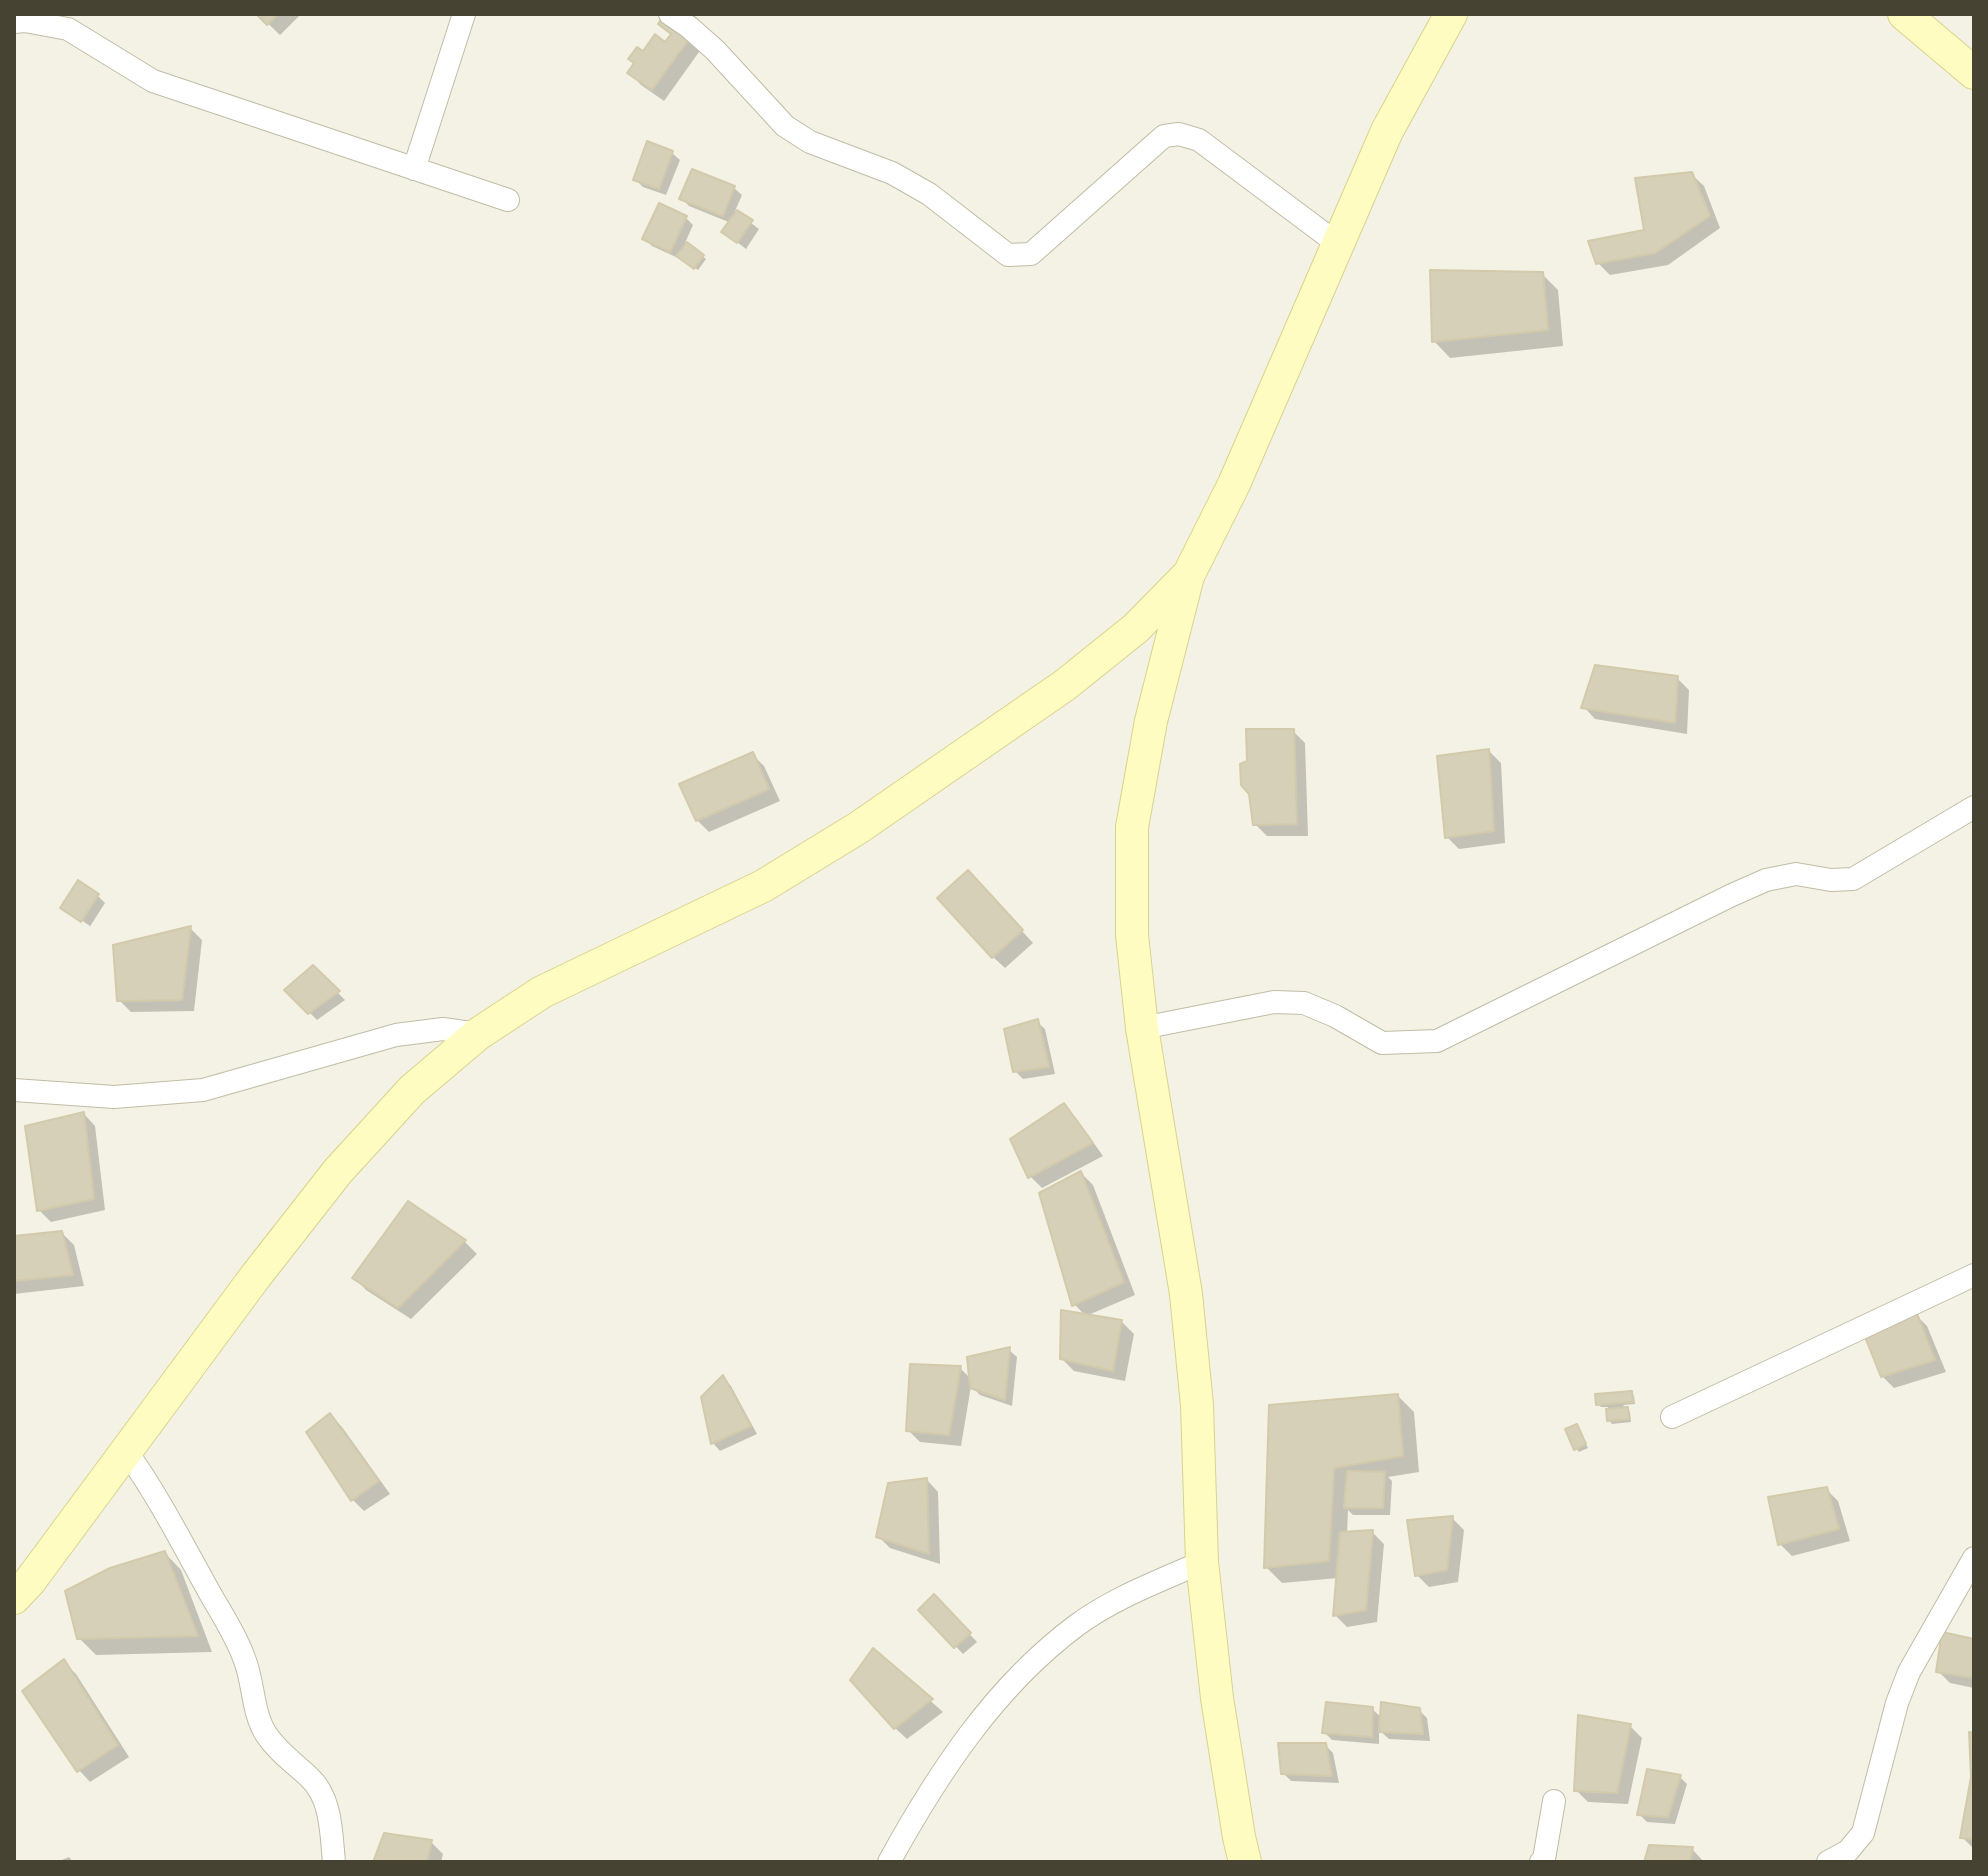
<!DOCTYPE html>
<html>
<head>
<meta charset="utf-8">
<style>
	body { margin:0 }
	#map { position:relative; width:1988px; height:1876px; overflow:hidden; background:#f4f2e4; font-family:Raleway,sans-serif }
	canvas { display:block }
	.frame { position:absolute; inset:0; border:16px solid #464333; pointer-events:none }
</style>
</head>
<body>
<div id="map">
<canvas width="1988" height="1876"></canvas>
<div class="frame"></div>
</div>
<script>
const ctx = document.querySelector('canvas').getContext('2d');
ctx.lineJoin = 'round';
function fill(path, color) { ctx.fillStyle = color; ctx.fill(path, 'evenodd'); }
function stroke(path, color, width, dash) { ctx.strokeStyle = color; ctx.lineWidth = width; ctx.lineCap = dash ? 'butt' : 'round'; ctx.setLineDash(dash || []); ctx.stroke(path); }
fill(new Path2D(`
	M258,14H301L280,35Z
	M660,24L704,45L664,101L641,85L630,73L666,44L672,36Z
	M672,153L680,160L666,195L643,187L635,179Z
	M1691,174L1704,186L1720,228L1668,265L1610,275L1598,263L1646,231Z
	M734,188L742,195L735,211L759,229L746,249L724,232L731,223L689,206L682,199Z
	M686,218L693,225L685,243L706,259L698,270L679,256L678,258L652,246L645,239Z
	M1542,274L1558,290L1563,346L1450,358L1434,341Z
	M1677,678L1689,690L1687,734L1595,719L1584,707Z
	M1293,731L1305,743L1308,836H1267L1255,824Z
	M1489,751L1501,763L1505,843L1459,849L1447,837Z
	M752,754L764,766L780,801L709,832L697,820Z
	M79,883L98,896L105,903L89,928L90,926L68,911Z
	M980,885L1033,943L1005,968L993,957Z
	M191,929L202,940L194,1011L131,1012L119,1000L115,946Z
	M313,968L345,1000L317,1020L287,990Z
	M1037,1022L1045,1029L1055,1074L1023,1079L1015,1071Z
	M1064,1106L1076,1118L1103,1156L1042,1188L1030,1176Z
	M84,1114L95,1126L105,1210L51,1222L39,1210Z
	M1081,1173L1093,1185L1135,1295L1086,1316L1074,1304Z
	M409,1204L465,1242L477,1254L411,1319L366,1290L355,1278Z
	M62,1233L74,1245L84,1286L14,1294V1238Z
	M1915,1314L1927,1326L1946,1372L1894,1388L1882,1376Z
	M1122,1322L1134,1334L1125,1381L1074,1371L1062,1359Z
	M1009,1350L1017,1357L1012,1406L980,1395L971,1386L961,1446L920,1442L908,1430L960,1368L971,1379Z
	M723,1378L731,1386L757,1434L720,1451L713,1443L704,1397Z
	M1631,1393L1634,1396L1635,1404L1623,1405L1630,1412L1631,1422L1612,1424L1609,1420L1608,1407H1601L1598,1404Z
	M1398,1396L1414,1412L1419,1472L1388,1477L1392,1481L1390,1515H1353L1348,1510L1347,1534L1372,1532L1384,1544L1377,1622L1347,1627L1335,1615L1338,1578L1282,1583L1266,1567L1271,1407Z
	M330,1415L342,1427L390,1494L364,1511L352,1499Z
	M1576,1426L1588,1448L1579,1452L1576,1448Z
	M927,1480L938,1492L940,1564L890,1548L878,1536Z
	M1826,1489L1838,1501L1850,1541L1792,1556L1780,1544Z
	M1452,1518L1464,1530L1458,1582L1429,1587L1417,1575Z
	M165,1553L181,1570L212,1652L96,1655L79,1638Z
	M934,1597L977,1642L963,1654L921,1610Z
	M1974,1641V1688L1950,1683L1938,1671Z
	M874,1651L943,1712L907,1739L895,1728Z
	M64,1662L76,1674L129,1757L90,1782L79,1770Z
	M1372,1709L1382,1718L1419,1710L1427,1718L1430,1741L1389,1739L1379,1730V1744L1332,1740L1324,1732Z
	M1630,1726L1642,1738L1628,1804L1588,1802L1576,1790Z
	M1974,1735V1849L1962,1837L1973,1777Z
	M1325,1745L1333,1753L1339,1783L1291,1781L1283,1773Z
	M1680,1777L1687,1784L1675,1824L1647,1822L1639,1814Z
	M431,1842L443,1854L441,1862H375Z
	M1692,1849L1704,1862H1646Z
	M69,1857L73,1862H57Z`), '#0003');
const building = new Path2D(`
	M256,14H278L267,25Z
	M665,14L694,32L652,90L627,73L634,63L628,59L637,47L643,51L655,34L665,42L671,34L658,24Z
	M647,141L673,151L659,189L633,180Z
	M692,169L735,186L723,216L679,199Z
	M1692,172L1710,216L1655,253L1596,264L1588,241L1644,230L1635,178Z
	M659,203L687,216L670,252L642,239Z
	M737,210L753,220L737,243L721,232Z
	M687,242L704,255L694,269L676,256Z
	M1430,270L1543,272L1548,330L1432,342Z
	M1595,665L1678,676L1675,723L1581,708Z
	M1246,729H1294L1297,824L1253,825L1249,794L1241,785L1240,764L1247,761Z
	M1489,749L1494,831L1445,838L1437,756Z
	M753,752L769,789L696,821L679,784Z
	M968,870L1023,930L992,958L937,898Z
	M78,880L99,894L81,922L60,908Z
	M191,926L182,1000L117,1001L113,945Z
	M313,965L340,991L308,1014L284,990Z
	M1038,1019L1049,1067L1013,1072L1004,1029Z
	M1064,1103L1093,1143L1028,1178L1010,1139Z
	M84,1112L94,1199L37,1211L25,1126Z
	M1081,1171L1124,1282L1072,1306L1039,1193Z
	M408,1201L466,1240L398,1308L352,1278Z
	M62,1231L73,1275L14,1281V1236Z
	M1061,1310L1122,1320L1113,1371L1060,1359Z
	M1916,1311L1935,1360L1881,1377L1865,1337Z
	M1010,1347L1005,1400L970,1388L967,1357Z
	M910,1364L961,1366L949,1435L906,1431Z
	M723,1375L751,1426L711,1444L701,1397Z
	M1632,1391L1633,1402L1596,1405L1595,1394Z
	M1398,1394L1403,1456L1334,1468L1329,1561L1264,1568L1269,1405Z
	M1628,1407L1629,1419L1607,1421L1606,1409Z
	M330,1413L379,1481L351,1501L306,1432Z
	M1577,1424L1586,1444L1574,1450L1565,1429Z
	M1347,1471L1385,1472L1383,1508H1344Z
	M927,1478L929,1554L876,1537L888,1483Z
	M1827,1487L1839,1529L1778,1545L1768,1497Z
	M1453,1516L1447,1570L1415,1576L1407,1520Z
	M1373,1530L1366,1610L1333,1616L1340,1532Z
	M165,1551L198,1636L77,1639L65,1591L110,1568Z
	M934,1594L971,1633L954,1648L918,1610Z
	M1942,1632L1974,1639V1678L1936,1672Z
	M873,1648L933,1699L894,1729L850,1680Z
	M64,1659L118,1745L77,1772L22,1691Z
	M1326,1702L1373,1707L1372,1737L1322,1733Z
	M1381,1702L1420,1708L1423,1734L1379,1732Z
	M1578,1715L1631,1724L1617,1793L1574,1791Z
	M1969,1732L1974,1733V1839L1960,1838L1971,1777Z
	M1278,1743H1326L1332,1776L1281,1774Z
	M1647,1769L1681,1775L1668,1817L1637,1815Z
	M384,1833L432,1840L427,1862H373Z
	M1649,1845L1693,1847L1690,1862H1644Z`);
fill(building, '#d6d0b8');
stroke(building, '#d2caaa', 2);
const street = new Path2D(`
	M670,14L689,27L715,50L785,126L810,142L892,173L929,194L1008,255L1031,254L1164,136L1179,134L1199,140L1338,244
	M14,22L25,21L68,29L153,81L508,200
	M414,169L464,14
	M1142,1028L1274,1002L1304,1003L1335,1016L1382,1043L1437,1041L1732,895L1766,880L1796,874L1831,880L1853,879L1974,807
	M14,1090L114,1097L203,1090L396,1035L443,1029L478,1034
	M1672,1417L1974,1275
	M126,1451C157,1494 181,1541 207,1588C219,1610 235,1633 244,1658C254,1682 252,1712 266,1734C277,1751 294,1763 309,1777C332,1798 331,1833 334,1862
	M889,1862C938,1773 995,1686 1077,1625C1115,1597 1160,1581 1202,1562
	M1541,1862L1544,1859L1554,1801
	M1828,1862L1848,1851L1863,1833L1897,1703L1909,1672L1974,1558`);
const secondary = new Path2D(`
	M1904,14L1974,73
	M1188,576L1151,721L1132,827V935L1142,1028L1186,1294L1197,1405L1202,1562L1217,1698L1239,1837L1245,1862
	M14,1598L30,1581L255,1277L338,1171L412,1090L478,1034L542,992L763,886L858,828L1065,685L1136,628L1189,574L1234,484L1387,131L1451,14`);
stroke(street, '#c0bca5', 24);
stroke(secondary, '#d8d38e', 34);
stroke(street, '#fff', 22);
stroke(secondary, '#fffcc2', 32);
</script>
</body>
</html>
